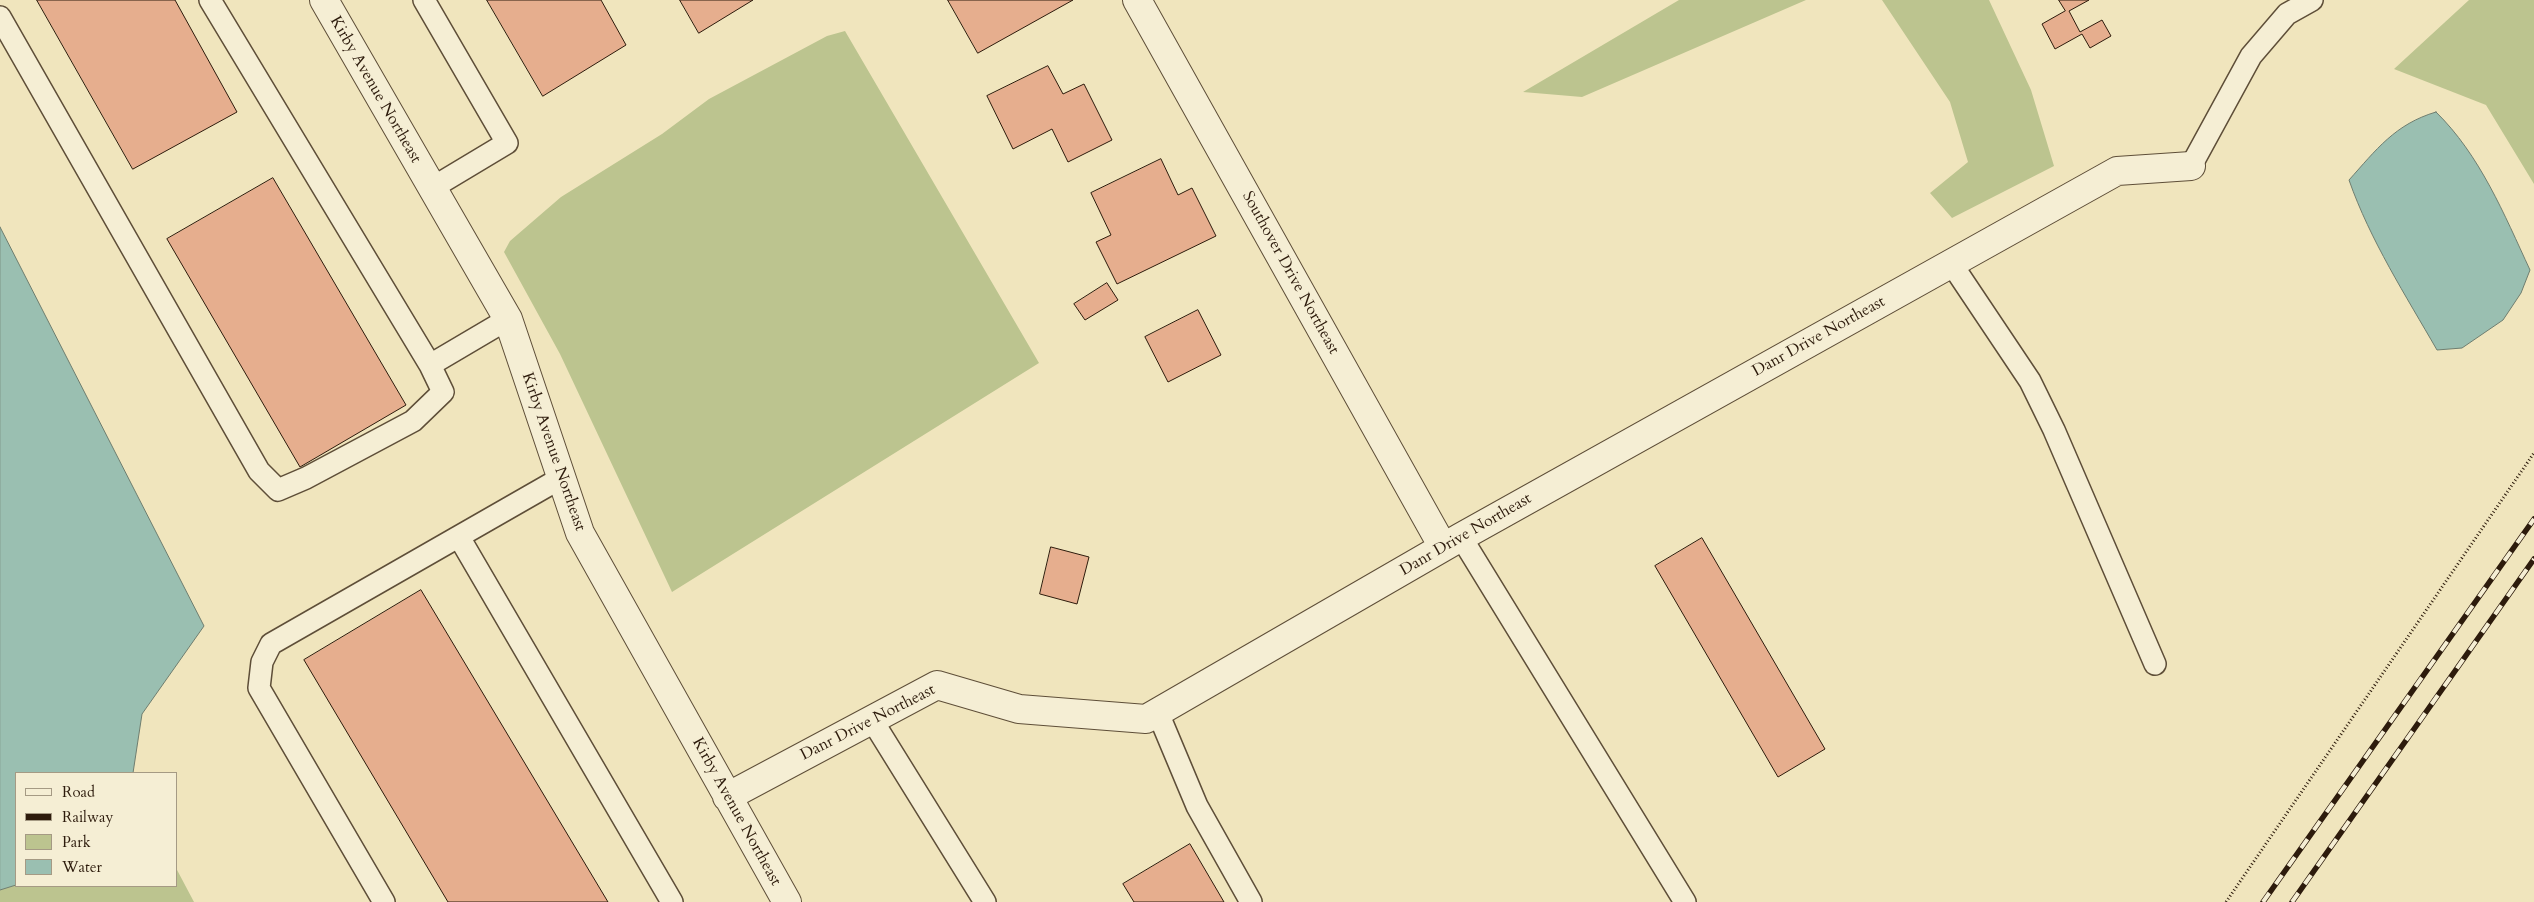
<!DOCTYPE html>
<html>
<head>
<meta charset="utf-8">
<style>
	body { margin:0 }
	#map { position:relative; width:2534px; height:902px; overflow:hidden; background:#f0e5bd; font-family:Cardo,serif }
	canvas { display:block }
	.legend { position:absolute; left:15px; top:772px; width:162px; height:115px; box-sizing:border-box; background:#f5eed4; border:1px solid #a59a84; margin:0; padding:6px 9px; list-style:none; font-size:15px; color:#2d1b0c }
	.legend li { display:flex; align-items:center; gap:10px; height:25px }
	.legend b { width:25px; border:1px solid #a59a84 }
</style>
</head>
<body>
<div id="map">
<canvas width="2534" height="902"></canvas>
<ul class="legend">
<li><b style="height:6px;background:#f5eed4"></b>Road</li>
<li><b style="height:6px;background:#2d1b0c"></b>Railway</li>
<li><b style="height:14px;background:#bcc48f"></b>Park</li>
<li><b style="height:14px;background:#9abfb1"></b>Water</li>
</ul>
</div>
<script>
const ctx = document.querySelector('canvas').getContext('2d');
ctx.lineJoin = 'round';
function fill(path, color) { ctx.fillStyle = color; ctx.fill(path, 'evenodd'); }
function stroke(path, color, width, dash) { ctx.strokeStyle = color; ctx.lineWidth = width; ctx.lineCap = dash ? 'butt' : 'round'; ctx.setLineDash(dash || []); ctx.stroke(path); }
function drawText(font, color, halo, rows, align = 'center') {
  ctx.font = font + ' Cardo,serif'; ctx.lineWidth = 4; ctx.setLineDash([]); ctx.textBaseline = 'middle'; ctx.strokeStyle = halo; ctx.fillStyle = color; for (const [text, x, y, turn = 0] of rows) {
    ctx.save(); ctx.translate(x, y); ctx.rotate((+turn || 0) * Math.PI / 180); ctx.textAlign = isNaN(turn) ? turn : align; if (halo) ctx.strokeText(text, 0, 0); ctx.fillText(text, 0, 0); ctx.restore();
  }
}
fill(new Path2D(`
	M1679,0H1806L1582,97L1523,92Z
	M1882,0H1989L2031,90L2054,166L1952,218L1930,193L1968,162L1950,102Z
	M2469,0H2534V184L2486,105L2394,69Z
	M845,31L1039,363L672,592L560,354L504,252L510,241L561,197L662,134L709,99L827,36Z
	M176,868L194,902H0V890L16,885L176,886Z`), '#bcc48f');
const water = new Path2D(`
	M2436,112C2480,155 2504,214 2530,270L2521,293L2503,320L2462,348L2437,350C2406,296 2370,240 2349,180C2376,150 2395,124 2436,112Z
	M0,227L204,626L142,714L133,773H16V885L0,890Z`);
fill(water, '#9abfb1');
stroke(water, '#6e7d6f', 1);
const building = new Path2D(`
	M37,0H175L237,112L133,169Z
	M487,0H601L626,45L543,96Z
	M680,0H753L699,33Z
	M948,0H1073L978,53Z
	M2059,0H2089L2069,11L2080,32L2102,20L2111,36L2090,48L2082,34L2055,49L2042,24L2065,11Z
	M1048,66L1063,94L1084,84L1112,140L1068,162L1052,129L1013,149L987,96Z
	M1161,159L1178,195L1192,188L1216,236L1117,284L1096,242L1111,235L1091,193Z
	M273,178L406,405L300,467L167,239Z
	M1107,283L1118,300L1085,320L1074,304Z
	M1198,310L1221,355L1168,382L1145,337Z
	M1702,538L1825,749L1778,777L1655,566Z
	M1051,547L1089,557L1077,604L1040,594Z
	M421,590L608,902H448L304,660Z
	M1190,844L1224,902H1134L1123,884Z`);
fill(building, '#e6ae8e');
stroke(building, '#2d1b0c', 1);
const lane = new Path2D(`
	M424,0L507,143L432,188
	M0,17L259,471L278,490L306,478L413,421L443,392L430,365L210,0
	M2191,166L2251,56L2287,14L2312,0
	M1951,263L2030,381L2054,430L2155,664
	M430,365L508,319
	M459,537L672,902
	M1461,537L1685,902
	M1158,713L1197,806L1251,902
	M872,720L985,902
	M384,902L259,688L262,662L271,644L561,478`);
const street = new Path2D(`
	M324,0L508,319L580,533L787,902
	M1137,0L1443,547
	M727,797L937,685L1019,709L1146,719L1461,537L2117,171L2191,166`);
stroke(lane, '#5e4e38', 24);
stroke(street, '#5e4e38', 30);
stroke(new Path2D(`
	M2226,902L2534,453`), '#2d1b0c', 3, [1, 2.5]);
stroke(lane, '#f5eed4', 21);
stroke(street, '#f5eed4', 28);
const rail = new Path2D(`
	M2263,902L2534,519
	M2292,902L2534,559`);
stroke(rail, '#2d1b0c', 5.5);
stroke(rail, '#f5eed4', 4, [11]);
drawText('16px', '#2d1b0c', '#f5eed4', [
	["Kirby Avenue Northeast",375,90,60],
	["Southover Drive Northeast",1290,273,61],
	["Danr Drive Northeast",1819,337,-29],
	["Kirby Avenue Northeast",553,452,71],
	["Danr Drive Northeast",1466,535,-30],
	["Danr Drive Northeast",868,723,-27],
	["Kirby Avenue Northeast",736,812,61]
]);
</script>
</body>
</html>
